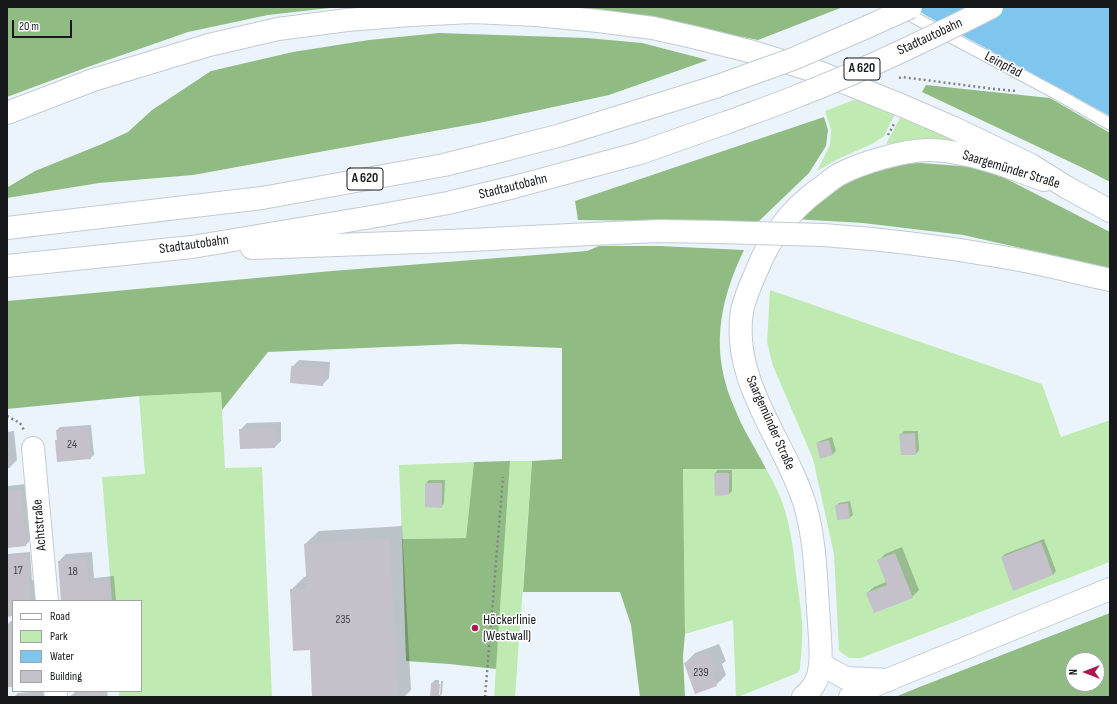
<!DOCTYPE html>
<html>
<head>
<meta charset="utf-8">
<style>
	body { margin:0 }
	#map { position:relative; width:1117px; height:704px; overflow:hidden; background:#ecf4fb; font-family:"Sofia Sans Condensed",sans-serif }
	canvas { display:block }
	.frame { position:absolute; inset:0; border:8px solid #16181b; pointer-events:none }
	.legend { position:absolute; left:12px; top:600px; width:130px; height:92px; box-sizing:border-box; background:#fff; border:1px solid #a2a3a4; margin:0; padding:5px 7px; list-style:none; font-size:12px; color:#16181b }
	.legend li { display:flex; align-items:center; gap:8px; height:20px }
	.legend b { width:20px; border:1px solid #a2a3a4 }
	.north { position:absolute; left:1065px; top:652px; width:40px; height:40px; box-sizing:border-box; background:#fff; border:1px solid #a2a3a4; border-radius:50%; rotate:270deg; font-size:11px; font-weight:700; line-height:16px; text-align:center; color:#16181b }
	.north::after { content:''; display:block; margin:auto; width:14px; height:18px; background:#ab1a53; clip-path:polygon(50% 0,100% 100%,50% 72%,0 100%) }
	.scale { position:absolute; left:12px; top:20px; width:60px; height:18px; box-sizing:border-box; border:2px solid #16181b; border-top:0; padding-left:5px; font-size:12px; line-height:14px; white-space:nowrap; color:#16181b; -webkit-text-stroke:3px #fff; paint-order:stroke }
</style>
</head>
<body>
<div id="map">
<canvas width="1117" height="704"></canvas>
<div class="frame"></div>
<ul class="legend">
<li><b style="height:5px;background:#fff"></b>Road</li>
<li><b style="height:11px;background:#bfebb3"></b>Park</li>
<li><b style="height:11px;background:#7fc6ee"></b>Water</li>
<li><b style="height:11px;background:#c4c1ca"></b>Building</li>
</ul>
<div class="north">N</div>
<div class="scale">20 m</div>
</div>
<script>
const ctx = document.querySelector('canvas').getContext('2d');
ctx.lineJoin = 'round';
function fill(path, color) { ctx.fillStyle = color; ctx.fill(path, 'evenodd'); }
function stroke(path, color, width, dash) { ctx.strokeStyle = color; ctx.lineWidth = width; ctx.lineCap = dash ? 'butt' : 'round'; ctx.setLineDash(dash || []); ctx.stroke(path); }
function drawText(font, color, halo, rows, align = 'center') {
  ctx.font = font + ' "Sofia Sans Condensed",sans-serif'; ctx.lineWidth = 3; ctx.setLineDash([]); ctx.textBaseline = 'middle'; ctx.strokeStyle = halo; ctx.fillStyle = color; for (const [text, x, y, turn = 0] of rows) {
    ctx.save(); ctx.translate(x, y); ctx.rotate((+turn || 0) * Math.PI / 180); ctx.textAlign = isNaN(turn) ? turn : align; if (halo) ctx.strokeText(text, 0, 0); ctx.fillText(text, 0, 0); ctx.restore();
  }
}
fill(new Path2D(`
	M856,99L895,114L884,136L874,143L838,159L817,171L830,145L831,130L825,111Z
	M901,116L953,139L952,141C930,140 908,140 886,144Z
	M770,290L1042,384L1061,437L1110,420V562L861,658H849L839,651L834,554L813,459L773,366L767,342Z
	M221,392L225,468L262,467L272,697H119V691H141V601H112L102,477L145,474L139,396Z
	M510,461H532L515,697H494Z
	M474,462L466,538L402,539L399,465Z
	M683,469H766C787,503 792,534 796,574C798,590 801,606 802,623C803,638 801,654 800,669L797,673L738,697H736L733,620L685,634Z`), '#bfebb3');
fill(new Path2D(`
	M7,7H339L268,15L188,32L85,68L7,97Z
	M553,7H843L758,40L659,21Z
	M439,33L587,38L642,43L708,60L609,95L484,122L193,175L99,183L7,198L8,187L35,171L102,144L128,132L152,110L211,71L293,52L369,40Z
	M926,85L1050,98L1110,133V182L1083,168L922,92Z
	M824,117L828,130L826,146L809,173L758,222L578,220L575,201Z
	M921,163L972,167L997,174L1110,232V268L963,235L863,223L794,219L807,206L866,171L898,164Z
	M599,246H660L744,250C718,304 710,354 735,409C743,430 756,449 766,469H683L685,634L683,656L685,697H640L631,625L620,592H523L532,461L562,459V348L459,344L268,352L222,410L221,392L139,396L7,409V301L332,271L587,251Z
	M510,461L496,669L449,664L406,661L402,539L466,538L474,462Z
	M1110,613V697H895L922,686ZM1073,660H1097V684H1073Z`), '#90bc84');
fill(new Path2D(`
	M912,7H1110V116L927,16Z`), '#7fc6ee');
fill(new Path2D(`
	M299,360L330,362L329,378L322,385L292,367Z
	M281,422V441L274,448L241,429L247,423Z
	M91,425L94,455L90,458L56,441L58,439L57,430L60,427Z
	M14,431L17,460L10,467H7V432Z
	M904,431H918L919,450L916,454L900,435Z
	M832,437L836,451L833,454L817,444L820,441Z
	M718,470H732V491L729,494L715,473Z
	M429,480H445L444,503L441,507L426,483Z
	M27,484L32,538L26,545L7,547V486Z
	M850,501L853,515L849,518L836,506L839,503Z
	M402,526L411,690L404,697H313L311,649L291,590L304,577L307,576L305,544L319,531Z
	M1044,539L1056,571L1053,575L1002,557L1005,554Z
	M902,547L919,590L912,597L867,593L874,587L886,582L878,561L885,554Z
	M30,552L32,580H36L38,601H13V615L7,616V554Z
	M92,552L94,578L114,576L116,601H62L59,561L66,554Z
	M11,621H13V686H9L7,662V625Z
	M719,644L726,661L722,664L726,675L716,685L685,663L695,653Z
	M435,680H439L438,695H440L441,681H443L442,694L439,697H431L432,683Z
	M39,691H46L47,697H14L18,693Z
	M76,691H107L108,697H72V695Z`), '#0003');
fill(new Path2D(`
	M291,366L324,369L323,386L290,383Z
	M88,427L91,459L57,462L55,440H57L56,430Z
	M274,428L275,448L240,449L239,429Z
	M915,433L916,455H901L899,434Z
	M7,439H8L10,468H7Z
	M829,440L833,455L820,459L816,443Z
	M714,473H729V495L715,496Z
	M425,483H442V508L425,507Z
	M21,490L26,546L7,548V492Z
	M848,503L850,519L837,520L835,505Z
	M389,539L398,697H312L310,650L293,651L290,589H307L304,544Z
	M1041,542L1053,575L1013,591L1001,557Z
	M895,553L913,598L874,613L866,593L887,585L877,560Z
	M27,554L31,601H13V616L7,617V556Z
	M86,558L88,584L108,582L109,601H61L58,561Z
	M13,626V687H8L7,627Z
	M709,653L716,672L712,673L717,686L695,694L684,663Z
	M431,683L440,684L439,697H430Z
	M101,692V697H71V695Z`), '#c4c1ca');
const service = new Path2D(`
	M902,11L1059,95L1110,124`);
const minor = new Path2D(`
	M33,448L47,601
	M55,691L56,697`);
const tertiary = new Path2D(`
	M820,664L846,678L889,680
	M803,697C807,694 811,689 814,685C824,669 820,641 819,623C816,584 816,542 805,505C785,440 731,383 742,311C745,297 751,283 757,270C770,237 790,210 819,189C825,185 831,179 838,175C860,163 904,150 929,150C946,150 964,154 980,158C1001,163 1023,173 1044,180`);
const primary = new Path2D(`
	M1066,187L1110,211
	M850,697L880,683L1110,589`);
const motorway = new Path2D(`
	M7,113L93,80L209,45L278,29L347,20L410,15L473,12L536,15L598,21L653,28L697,38L753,52L821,73L903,106L954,128L1031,165L1066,187
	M7,228L262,198L444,165L496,152L561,135L715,87
	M823,235C881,239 939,246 997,256C1035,262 1073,272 1110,280
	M252,248L449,241L591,234L659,231L719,232
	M7,266L192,247L377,216L448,203L514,187L640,153L728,122`);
stroke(service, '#c3cbd2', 13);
stroke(minor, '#c3cbd2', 24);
stroke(tertiary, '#c3cbd2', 24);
stroke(primary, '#c3cbd2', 24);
stroke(motorway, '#c3cbd2', 24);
stroke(new Path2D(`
	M899,78L902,77L994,89L1017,91
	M888,135L894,124
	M7,416L20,423L24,430
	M485,697L503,477`), '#7e8388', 2.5, [2, 3]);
stroke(service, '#fff', 11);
stroke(minor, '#fff', 22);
stroke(tertiary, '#fff', 22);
stroke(primary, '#fff', 22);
stroke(motorway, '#fff', 22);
const motorwayBridge = new Path2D(`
	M715,87L793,59L867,27L911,7
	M728,122C752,113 776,105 800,95C865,70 929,39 992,7
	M719,232L823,235`);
stroke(motorwayBridge, '#c3cbd2', 24, []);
stroke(motorwayBridge, '#fff', 22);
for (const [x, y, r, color] of [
	[475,628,4,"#ab1a53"]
]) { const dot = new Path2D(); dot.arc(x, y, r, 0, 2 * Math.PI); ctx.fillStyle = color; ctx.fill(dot); stroke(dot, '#fff', 1.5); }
drawText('12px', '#424247', null, [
	["24",72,445],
	["17",18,571],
	["18",73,572],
	["235",343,620],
	["239",701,673]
]);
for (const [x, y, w] of [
	[862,69,36],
	[365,179,36]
]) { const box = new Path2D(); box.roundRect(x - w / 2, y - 11, w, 22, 3); ctx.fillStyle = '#fff'; ctx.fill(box); stroke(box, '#16181b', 1); }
drawText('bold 13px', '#16181b', null, [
	["A 620",862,69],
	["A 620",365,179]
]);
drawText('14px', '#16181b', '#fff', [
	["Stadtautobahn",930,37,-25],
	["Leinpfad",1003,65,28],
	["Saargemünder Straße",1011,170,17],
	["Stadtautobahn",513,187,-14],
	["Stadtautobahn",194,245,-8],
	["Saargemünder Straße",770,423,66],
	["Achtstraße",40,525,-95]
]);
drawText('14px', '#16181b', '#fff', [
	["Höckerlinie",483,620],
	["(Westwall)",483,636]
], 'left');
</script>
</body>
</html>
